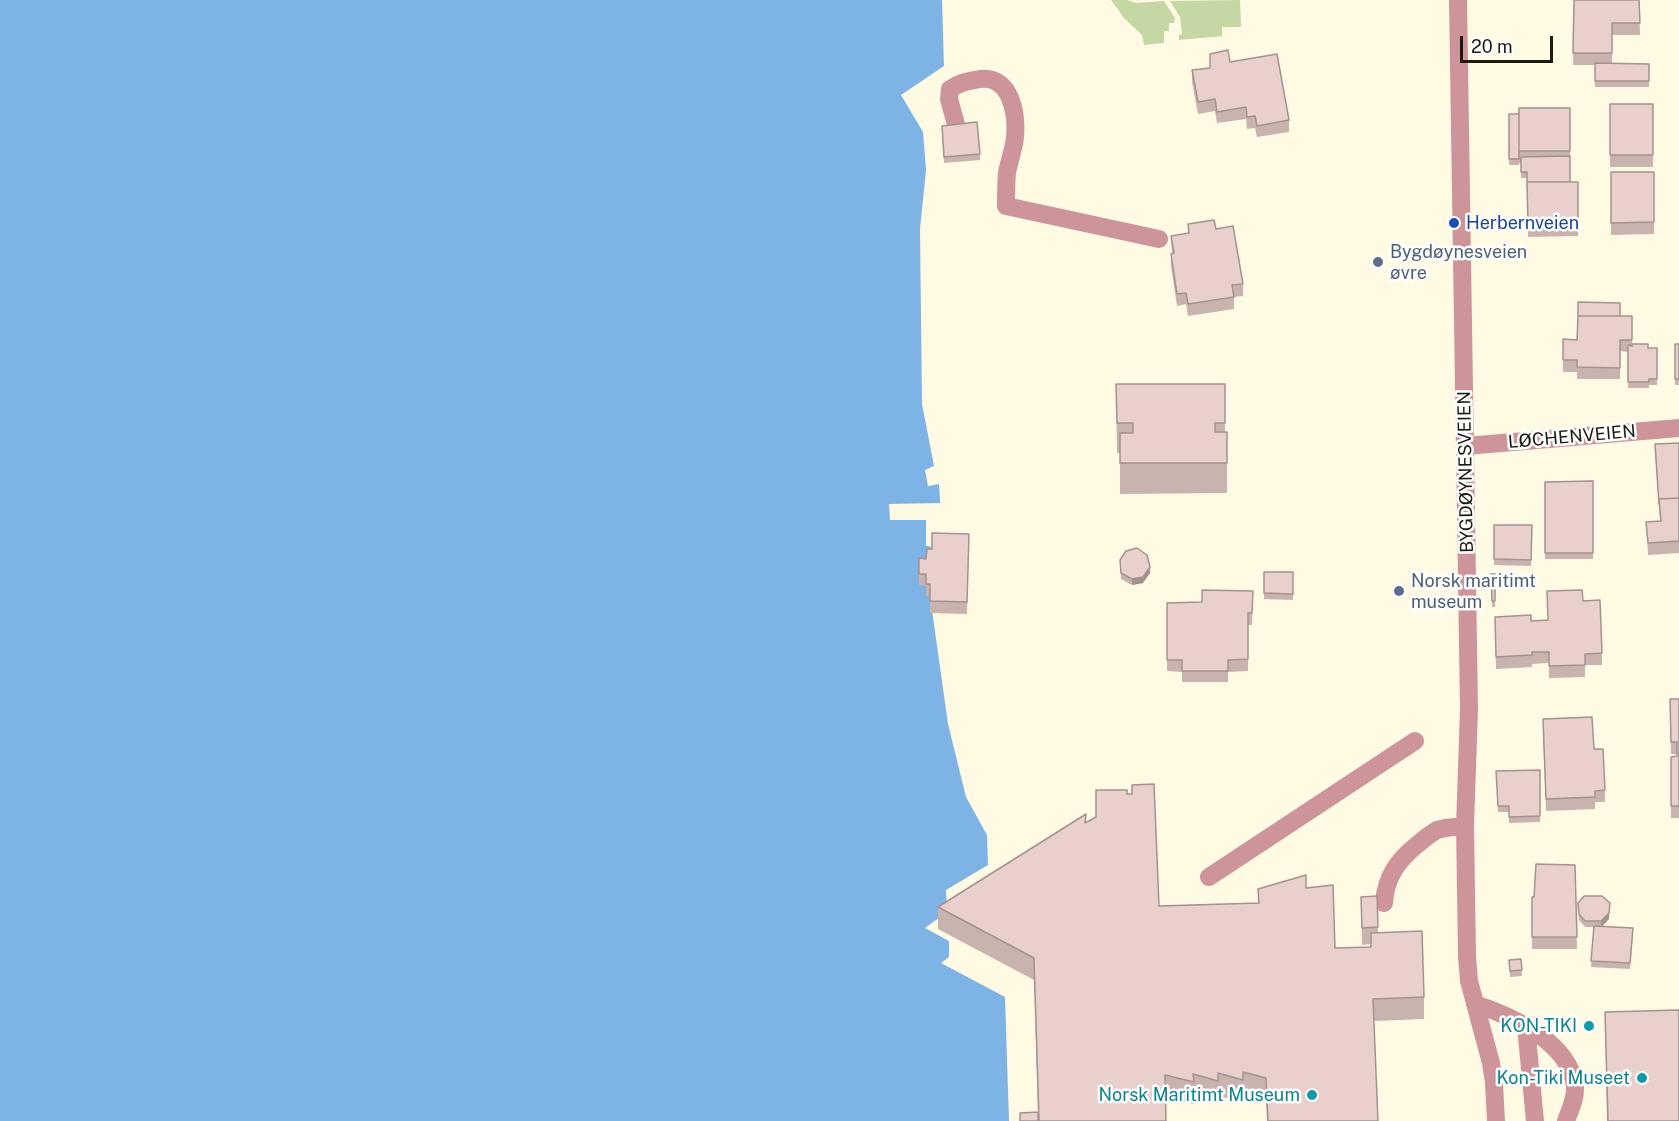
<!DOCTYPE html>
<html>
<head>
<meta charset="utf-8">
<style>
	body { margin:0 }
	#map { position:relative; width:1679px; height:1121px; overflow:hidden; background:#fffae3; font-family:"Public Sans",sans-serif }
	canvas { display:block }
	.scale { position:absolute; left:1460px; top:36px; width:93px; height:27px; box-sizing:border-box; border:3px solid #1c1b13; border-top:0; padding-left:8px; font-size:18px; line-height:21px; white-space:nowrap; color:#1c1b13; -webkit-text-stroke:4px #fff; paint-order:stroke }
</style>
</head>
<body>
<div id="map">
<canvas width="1679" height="1121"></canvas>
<div class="scale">20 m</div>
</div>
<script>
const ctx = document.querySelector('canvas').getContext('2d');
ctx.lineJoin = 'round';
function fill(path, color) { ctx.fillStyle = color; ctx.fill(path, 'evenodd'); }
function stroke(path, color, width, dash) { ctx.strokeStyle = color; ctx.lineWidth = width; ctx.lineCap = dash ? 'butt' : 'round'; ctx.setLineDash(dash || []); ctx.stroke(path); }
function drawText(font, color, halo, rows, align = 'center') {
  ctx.font = font + ' "Public Sans",sans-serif'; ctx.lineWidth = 5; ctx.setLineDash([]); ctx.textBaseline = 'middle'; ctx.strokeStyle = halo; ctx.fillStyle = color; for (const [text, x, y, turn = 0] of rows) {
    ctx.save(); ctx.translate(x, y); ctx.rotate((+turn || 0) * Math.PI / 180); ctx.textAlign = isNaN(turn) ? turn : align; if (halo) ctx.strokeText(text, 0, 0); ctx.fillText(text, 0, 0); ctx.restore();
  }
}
fill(new Path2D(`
	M1111,0H1127L1136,3L1164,1L1175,18L1174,23H1169V31H1164V43L1144,45L1142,35L1124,18Z
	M1240,0L1241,27H1222V36L1179,40V35L1182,34L1180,17L1170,1Z`), '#c5d8a4');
fill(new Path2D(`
	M0,0H942L944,66L901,95L923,132L926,170L920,229L922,404L934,466L925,470L928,486L939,484L941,514L926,586L930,596L948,724L966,797L987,835L988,865L946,890L947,912L925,928L949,941V957L941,963L1005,997L1009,1121H0Z`), '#7db4e5');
fill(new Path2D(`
	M943,503V514L935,545L932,547L926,546V520H890L889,504Z`), '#fffae3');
stroke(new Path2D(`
	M1458,0L1469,709L1465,826L1467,956L1469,981L1491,1063L1494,1083L1496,1121
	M957,128L949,99L950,89C960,82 969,81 980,79C1011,75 1017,114 1015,137C1014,149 1009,161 1007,173C1006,184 1006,195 1006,206L1159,239
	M1466,446L1679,428
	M1209,877L1415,741
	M1384,903C1386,876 1398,860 1418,844C1424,839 1430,834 1437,830C1445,827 1456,827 1465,826
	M1475,1004C1512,1016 1569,1042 1575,1086C1576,1098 1570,1110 1566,1121
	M1526,1026L1535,1121`), '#cd949a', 18);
fill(new Path2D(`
	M1574,0H1639L1640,35H1612V63L1649,64V87H1595V65H1573Z
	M1230,62L1289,120V132L1257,137L1255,128L1247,129L1246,119L1217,123L1215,111L1198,114L1192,82V70L1210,68Z
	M1610,104H1653V167H1610Z
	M1570,108V182H1578V236L1528,237L1527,178H1521V163H1519V165H1509V114H1519Z
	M942,126L980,154V160L944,163Z
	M1611,172H1654V234L1611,235Z
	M1188,224L1216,229L1243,284V296L1234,297V309L1188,316L1186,304L1177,306L1171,266V254H1172L1171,236L1188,234Z
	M1620,316H1632V344L1648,348H1657V385H1649V388H1628V352L1620,351V379H1577V372H1563V339L1577,340Z
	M1675,344H1679V385H1675Z
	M1116,384H1225V432H1227V493L1120,494V453H1117Z
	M1679,443V553L1648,555L1646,522L1660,521L1655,450Z
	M1593,481V559H1545V482Z
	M1494,525H1532L1531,566L1494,565Z
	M969,534L967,614L930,613V596H926V586L919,585V558L926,559L932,549Z
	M1120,560L1150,573L1143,583L1132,585L1121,579Z
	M1264,572H1293V600L1264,599Z
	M1491,574H1495V607H1492Z
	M1253,591L1252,625H1248V671L1228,672V682H1182V672L1167,671V603L1202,602Z
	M1583,601L1602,653V665H1585V677L1549,678V663L1532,664V667L1496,669L1495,617L1531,621L1548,620Z
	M1670,699H1679V818H1671V757L1677,756V754H1671Z
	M1543,731L1594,749L1605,790V802H1595V809L1546,811Z
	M1540,770V822L1509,823V812H1498L1496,771Z
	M1127,794L1159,906L1258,903V889L1306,888L1335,948L1371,947V944L1362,945L1361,897L1377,896L1378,932L1424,997V1019L1374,1021L1378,1121H1267L1266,1101L1243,1095V1102L1218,1096V1103L1194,1097V1104L1165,1097L1038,1112L1034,980L938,929V907L1096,817Z
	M1575,865L1577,949H1532V897H1534Z
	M1578,903H1610L1609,919L1603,926L1633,934L1630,969L1591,967L1594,927H1585L1579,920Z
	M1521,959L1522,976L1510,977L1509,960Z
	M1605,1012L1679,1121H1607Z`), '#c9b3af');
fill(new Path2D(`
	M1150,567V573L1143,583L1132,585V579Z
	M1609,913V919L1601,927V921Z`), '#a4928f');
const building = new Path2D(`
	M1574,0H1639L1640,23H1612V53H1573Z
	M1228,50L1230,62L1277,54L1289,120L1257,126L1255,116L1247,117L1246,107L1217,112L1215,99L1198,102L1192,70L1210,68V54Z
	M1595,63L1649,64V81H1595Z
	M1610,104H1653V155H1610Z
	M1519,108H1570V151H1519Z
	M1509,114H1519V159H1509Z
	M977,122L980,154L944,157L942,126Z
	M1570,156V182H1527V188V172H1521V157Z
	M1611,172H1654V222L1611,223Z
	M1527,182H1578V224L1528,225Z
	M1214,220L1216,229L1233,226L1243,284L1232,285L1234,297L1188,304L1186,293L1177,294L1171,254L1174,253L1171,236L1189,233L1188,224Z
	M1578,302L1620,303V316H1578V318Z
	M1578,316H1632V340H1620V368L1577,367V360H1563V339L1577,340Z
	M1632,344H1648V348H1657V379H1649V382H1628V345L1632,346Z
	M1675,344H1679V379H1675Z
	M1116,384H1225V423H1215V432H1227V463H1120V433H1133V423H1117Z
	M1679,443V498L1659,499V504L1655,444Z
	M1593,481V553H1545V482Z
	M1679,498V541L1648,543L1646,522L1661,521L1659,499Z
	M1494,525H1532L1531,560L1494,559Z
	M932,533L969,534L967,602L930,601V584H926V574H919V558L926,559L927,549H932Z
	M1137,548L1147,555L1150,567L1143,577L1132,579L1121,573L1120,560L1126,551Z
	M1264,572H1293V594L1264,593Z
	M1491,574H1495V601H1492Z
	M1202,590L1253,591L1252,613H1248V659L1228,660V671H1182V660H1167V603L1202,602Z
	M1582,590L1583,601L1600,600L1602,653L1585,654V665L1549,666V652H1532V655L1496,657L1495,617L1531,615V621L1548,620L1547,591Z
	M1670,699H1679V806H1671V757L1677,756V742H1671Z
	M1592,717L1594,749H1603L1605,790L1595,791V797L1546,799L1543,719Z
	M1540,770V816L1509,817V806H1498L1496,771Z
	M1154,784L1159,906L1259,903L1258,889L1306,875V888L1333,885L1335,948L1371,947V933L1422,931L1424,997L1373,999L1378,1121H1268L1266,1078L1243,1072V1080L1218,1073V1081L1193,1074L1194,1082L1165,1075L1166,1121H1039L1034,958L938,907L1086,814L1085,823L1096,817V790H1127V794H1132V785Z
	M1536,864L1575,865L1577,937H1532V897H1534Z
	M1377,896L1378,927L1362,928L1361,897Z
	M1584,896H1602L1610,903L1609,913L1601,921H1585L1579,914L1578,903Z
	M1594,926L1633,928L1630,963L1591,961Z
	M1521,959L1522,970L1510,971L1509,960Z
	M1679,1010V1121H1608L1605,1012Z
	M1038,1112V1121H1020V1113Z`);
fill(building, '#ead0cc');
stroke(building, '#a4928f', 1.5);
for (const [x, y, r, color] of [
	[1454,223,6,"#1a4fb4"],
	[1378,262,6,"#5c6f8a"],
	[1399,591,6,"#5c6f8a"],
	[1589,1026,6,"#0f9aa8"],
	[1642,1078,6,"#0f9aa8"],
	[1312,1095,6,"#0f9aa8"]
]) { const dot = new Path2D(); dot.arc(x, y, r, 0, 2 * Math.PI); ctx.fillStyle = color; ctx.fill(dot); stroke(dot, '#fff', 2); }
drawText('18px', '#164399', '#fff', [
	["Herbernveien",1466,223]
], 'left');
drawText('18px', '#4e5e75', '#fff', [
	["Bygdøynesveien",1390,252],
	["øvre",1390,273],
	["Norsk maritimt",1411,581],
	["museum",1411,602]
], 'left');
drawText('18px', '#1c1b13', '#fff', [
	["LØCHENVEIEN",1572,437,-5],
	["BYGDØYNESVEIEN",1466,472,-91]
]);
drawText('18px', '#0d838f', '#fff', [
	["KON-TIKI",1577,1026],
	["Kon-Tiki Museet",1630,1078],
	["Norsk Maritimt Museum",1300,1095]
], 'right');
</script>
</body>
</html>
